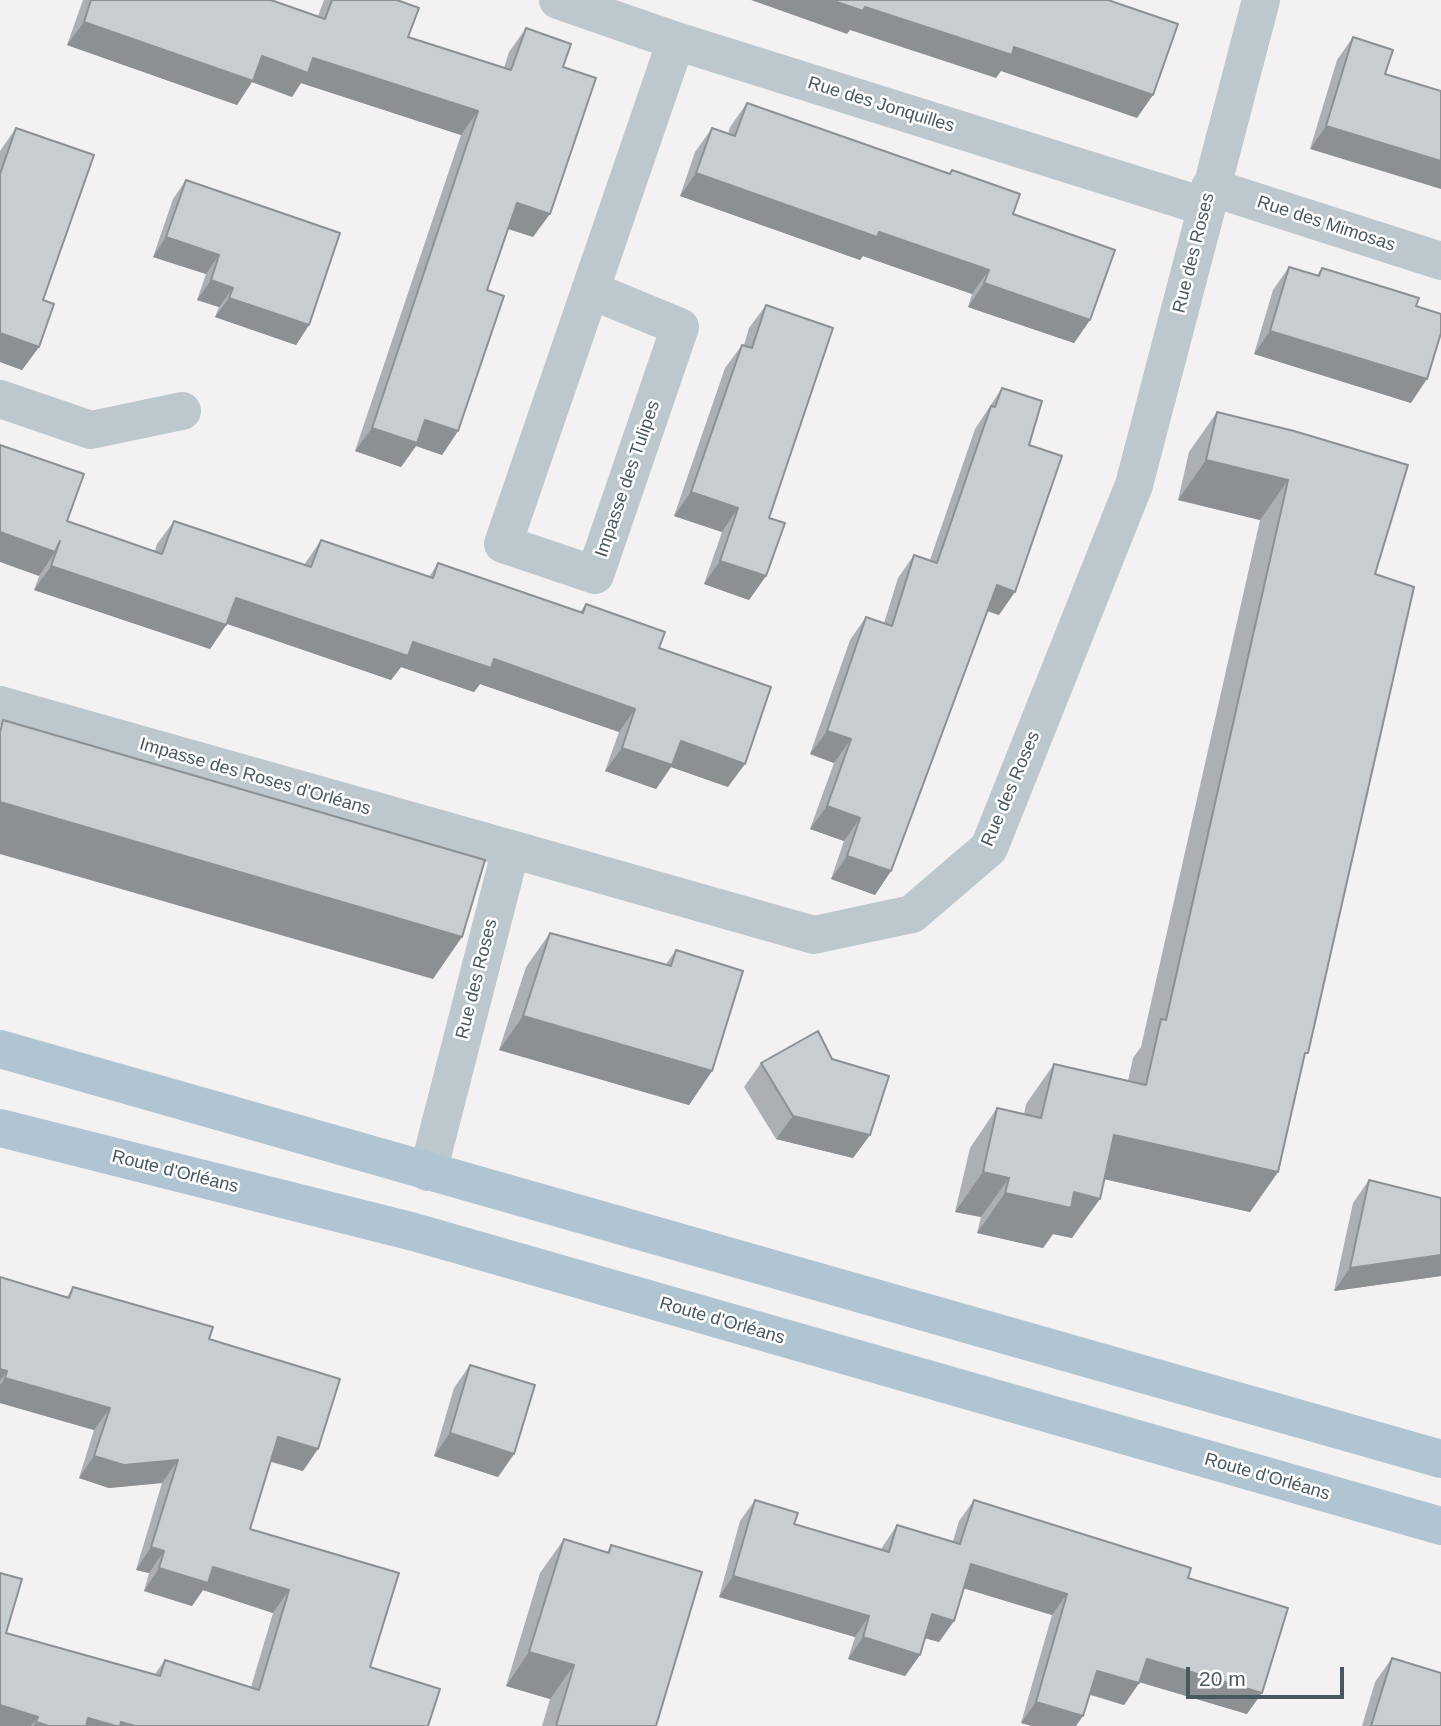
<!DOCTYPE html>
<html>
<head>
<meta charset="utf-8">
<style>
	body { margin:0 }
	#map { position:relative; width:1441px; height:1726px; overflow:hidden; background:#f4f1f2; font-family:Helvetica,sans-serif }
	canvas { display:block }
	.scale { position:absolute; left:1186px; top:1667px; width:158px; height:32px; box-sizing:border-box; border:4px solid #485860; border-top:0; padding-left:9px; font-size:21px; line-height:24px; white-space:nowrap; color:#485860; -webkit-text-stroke:5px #fff; paint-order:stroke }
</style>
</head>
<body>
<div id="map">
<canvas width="1441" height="1726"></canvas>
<div class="scale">20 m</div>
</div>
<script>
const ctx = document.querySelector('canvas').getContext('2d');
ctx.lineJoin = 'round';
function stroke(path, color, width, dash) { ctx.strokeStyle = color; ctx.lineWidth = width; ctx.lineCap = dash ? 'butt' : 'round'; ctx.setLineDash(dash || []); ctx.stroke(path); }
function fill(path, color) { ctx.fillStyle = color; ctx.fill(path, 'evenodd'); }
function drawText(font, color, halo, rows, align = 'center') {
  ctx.font = font + ' Helvetica,sans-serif'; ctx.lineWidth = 5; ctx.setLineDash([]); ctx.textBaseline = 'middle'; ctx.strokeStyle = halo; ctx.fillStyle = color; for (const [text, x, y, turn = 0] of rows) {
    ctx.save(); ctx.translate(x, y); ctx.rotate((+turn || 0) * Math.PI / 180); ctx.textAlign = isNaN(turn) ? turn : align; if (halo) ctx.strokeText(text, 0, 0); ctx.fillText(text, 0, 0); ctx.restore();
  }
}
stroke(new Path2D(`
	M558,0L676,41L1206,207
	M1210,187L1441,261
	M590,290L680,327L595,575L503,544L676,41
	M0,399L91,430L182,411
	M0,705L511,849
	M428,1172L511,849L814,935L912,914L989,848L1134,485L1261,0`), '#bcc8ce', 38);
stroke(new Path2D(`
	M0,1049L1441,1459
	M0,1128L414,1232L1441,1526`), '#b0c5d1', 38);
fill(new Path2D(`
	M83,0H271L318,16L324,0H397L408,37L504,68L509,52L526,28L563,67L533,237L508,229L487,290L458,431L442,455L416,446L401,467L355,451L461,135L301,83L292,97L252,82L237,105L67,45Z
	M1353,37L1393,50L1310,149L1337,60Z
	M747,103L949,174L952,170L1013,214L1090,320L1074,343L968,307L972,294L863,256L860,260L680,196L695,152L712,128L728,134L730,127Z
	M16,128L43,300L39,347L22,370L0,362V151Z
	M186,180L309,325L296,345L215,317L219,307L197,300L206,274L153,257L173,199Z
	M1289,267L1317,275L1322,268L1416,306L1411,403L1254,354L1273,290Z
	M766,305L769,518L766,576L749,600L704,584L722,532L674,516L725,368L742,345H744L749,328Z
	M1002,388L1029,445L999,615L988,611L891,871L875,895L831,879L844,841L810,829L834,763L810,754L850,640L866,617L884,623L898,578L914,555L930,560L975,429Z
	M1217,412L1294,431L1375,574L1303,1061L1278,1172L1250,1212L1104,1179L1072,1238L1053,1234L1043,1248L977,1233L981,1217L955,1212L970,1148L997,1108L1024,1114L1026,1104L1054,1064L1128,1081L1133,1058L1141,1047L1260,520L1178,500L1189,452Z
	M67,521L155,551L157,544L174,521L304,565L321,540L429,577L438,563L580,612L586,604L659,648L728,787L671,767L656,789L605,771L619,732L480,684L474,692L401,667L391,680L227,624L210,649L34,590L40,574L39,576Z
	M550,933L666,964L676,950L712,1071L689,1105L499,1050L526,967Z
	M761,1063L870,1135L853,1158L776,1139L744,1087Z
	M1369,1180L1441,1198V1276L1334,1291L1353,1203Z
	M0,1277L67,1297L73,1287L209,1339L303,1471L271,1462L250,1529L370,1667L428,1726H0L6,1633L155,1674L165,1660L251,1687L273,1613L203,1590L192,1606L144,1591L149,1573L136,1570L162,1483L109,1488L79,1478L94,1430L0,1403Z
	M470,1365L514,1454L498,1477L434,1456L454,1388Z
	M755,1500L794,1524L881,1550L883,1546L897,1525L953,1541L959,1521L974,1500L1188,1578L1247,1714L1140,1682L1124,1705L1090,1695L1076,1726H1032L1021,1723L1052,1615L964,1588L954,1621L939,1642L925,1638L920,1655L905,1676L848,1659L855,1637L719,1597L740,1521Z
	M564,1539L607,1552L611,1545L656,1726H542L550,1699L506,1686L540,1573Z
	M1392,1658L1441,1726H1362L1375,1682Z`), '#acb0b4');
fill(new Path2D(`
	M751,0H831L865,7L1014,47L1153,95L1137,118L1001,71L996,78L850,30L847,34Z
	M84,22L262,56L313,58L478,111L461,135L301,83L292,97L252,82L237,105L67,45Z
	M1326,126L1441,161V189L1310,149Z
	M696,173L879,232L989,270L972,294L863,256L860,260L680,196Z
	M517,203L550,214L533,237L500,226Z
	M166,237L219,255L206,274L153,257Z
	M211,280L233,288L219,307L197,300Z
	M984,283L1090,320L1074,343L968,307Z
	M229,298L309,325L296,345L215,317Z
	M1270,331L1427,379L1411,403L1254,354Z
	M0,333L39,347L22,370L0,362Z
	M425,420L458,431L442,455L416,446L401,467L355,451L372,428Z
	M1206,460L1288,480L1260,520L1178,500Z
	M691,492L738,508L722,532L674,516Z
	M0,532L55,552L39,576L0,562Z
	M720,561L766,576L749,600L704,584Z
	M51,566L226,625L210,649L34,590Z
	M997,585L1015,592L999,615L981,609Z
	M236,598L413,642L494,659L635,709L619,732L480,684L474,692L401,667L391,680L219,621Z
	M827,731L851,739L834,763L810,754Z
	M681,741L745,764L728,787L671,767L656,789L605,771L622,748Z
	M0,802L462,937L433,979L0,854Z
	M827,806L860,818L844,841L810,829Z
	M847,856L891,871L875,895L831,879Z
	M523,1016L712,1071L689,1105L499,1050Z
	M793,1116L870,1135L853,1158L776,1139Z
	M1114,1135L1278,1172L1250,1212L1086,1175Z
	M983,1172L1009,1178L981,1217L955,1212Z
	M1074,1192L1100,1199L1072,1238L1053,1234L1043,1248L977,1233L1005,1193Z
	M1441,1255V1276L1334,1291L1350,1268Z
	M0,1369L7,1371L0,1381Z
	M5,1378L110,1408L94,1430L0,1403V1385Z
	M450,1433L514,1454L498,1477L434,1456Z
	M278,1437L318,1449L303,1471L263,1459Z
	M94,1456L178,1460L162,1483L109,1488L79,1478Z
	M151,1547L164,1551L149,1573L136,1570Z
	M971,1564L1067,1594L1052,1615L956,1586Z
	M213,1567L289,1590L273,1613L203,1590L192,1606L144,1591L159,1568Z
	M733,1576L869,1616L855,1637L719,1597Z
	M932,1614L954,1621L939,1642L917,1636Z
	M863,1637L920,1655L905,1676L848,1659Z
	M529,1652L574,1665L550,1699L506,1686Z
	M1147,1659L1262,1693L1247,1714L1132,1680Z
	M1097,1671L1139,1683L1124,1705L1083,1692Z
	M1036,1702L1083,1716L1076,1726H1032L1021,1723Z
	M0,1705L38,1717L31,1726H0Z
	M88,1718L116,1726H82Z
	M36,1722L49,1726H33Z
	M121,1722L135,1726H118Z`), '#8c9092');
const building = new Path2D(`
	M91,0H271L325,19L332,0H397L419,8L408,37L511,70L526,28L571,44L563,67L596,78L550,214L517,203L487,290L504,296L458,431L425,420L417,443L372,428L478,111L313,58L308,73L262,56L253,81L84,22Z
	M831,0H1108L1178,24L1153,95L1014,47L1012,55L865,7L863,11Z
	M1353,37L1393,50L1385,74L1441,91V161L1326,126Z
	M747,103L950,174L952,170L1020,194L1013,214L1115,250L1090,320L984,283L989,270L879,232L877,237L696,173L712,128L735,136Z
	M16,128L94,155L43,300L54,304L39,347L0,333V174Z
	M186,180L340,233L309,325L229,298L233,288L211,280L219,255L166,237Z
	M1289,267L1319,276L1322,268L1390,289L1419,298L1416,306L1441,314V333L1427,379L1270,331Z
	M766,305L833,328L769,518L785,523L766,576L720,561L738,508L691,492L742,345L752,348Z
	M1002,388L1042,401L1029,445L1062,456L1015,592L997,585L891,871L847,856L860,818L827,806L851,739L827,731L866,617L892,626L914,555L937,563L991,406L995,407Z
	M1217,412L1294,431L1408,465L1375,574L1414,587L1308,1053H1305L1278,1172L1114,1135L1100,1199L1074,1192L1071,1208L1005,1193L1009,1178L983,1172L997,1108L1041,1118L1054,1064L1146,1085L1161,1019L1166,1020L1288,480L1206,460Z
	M0,445L84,474L67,521L162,554L174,521L311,567L321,540L433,578L438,563L583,613L586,604L665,632L659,648L771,687L745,764L681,741L672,765L622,748L635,709L494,659L491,668L413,642L408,656L236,598L226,625L51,566L60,541L55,552L0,532Z
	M3,720L485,860L462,937L0,802V732Z
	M550,933L671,966L676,950L743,971L712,1071L523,1016Z
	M818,1031L832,1059L889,1076L870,1135L793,1116L761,1063Z
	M1369,1180L1441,1198V1255L1350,1268Z
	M0,1277L69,1298L73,1287L213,1327L209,1339L340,1379L318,1449L278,1437L250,1529L399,1573L370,1667L440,1689L428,1726H135L121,1722L120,1726H116L88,1718L86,1726H49L36,1722L38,1717L0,1705V1573L22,1579L6,1633L160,1676L165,1660L259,1690L289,1590L213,1567L208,1583L159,1568L164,1551L151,1547L178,1460L124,1465L94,1456L110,1408L5,1378L7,1371L0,1369Z
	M470,1365L535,1385L514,1454L450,1433Z
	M755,1500L798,1513L794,1524L889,1552L897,1525L960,1544L974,1500L1191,1568L1188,1578L1288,1608L1262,1693L1147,1659L1139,1683L1097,1671L1083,1716L1036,1702L1067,1594L971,1564L954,1621L932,1614L920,1655L863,1637L869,1616L733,1576Z
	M564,1539L609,1553L611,1545L702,1572L656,1726H556L574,1665L529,1652Z
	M1392,1658L1441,1673V1726H1371Z`);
fill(building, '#c8cdd1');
stroke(building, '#8c9092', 2);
drawText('18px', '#485860', '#fff', [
	["Rue des Jonquilles",881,105,17],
	["Rue des Mimosas",1326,224,18],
	["Rue des Roses",1194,253,-76],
	["Impasse des Tulipes",628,479,-71],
	["Impasse des Roses d'Orléans",255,777,16],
	["Rue des Roses",1011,789,-67],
	["Rue des Roses",477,979,-76],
	["Route d'Orléans",175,1172,14],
	["Route d'Orléans",722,1321,16],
	["Route d'Orléans",1267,1477,16]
]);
</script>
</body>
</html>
